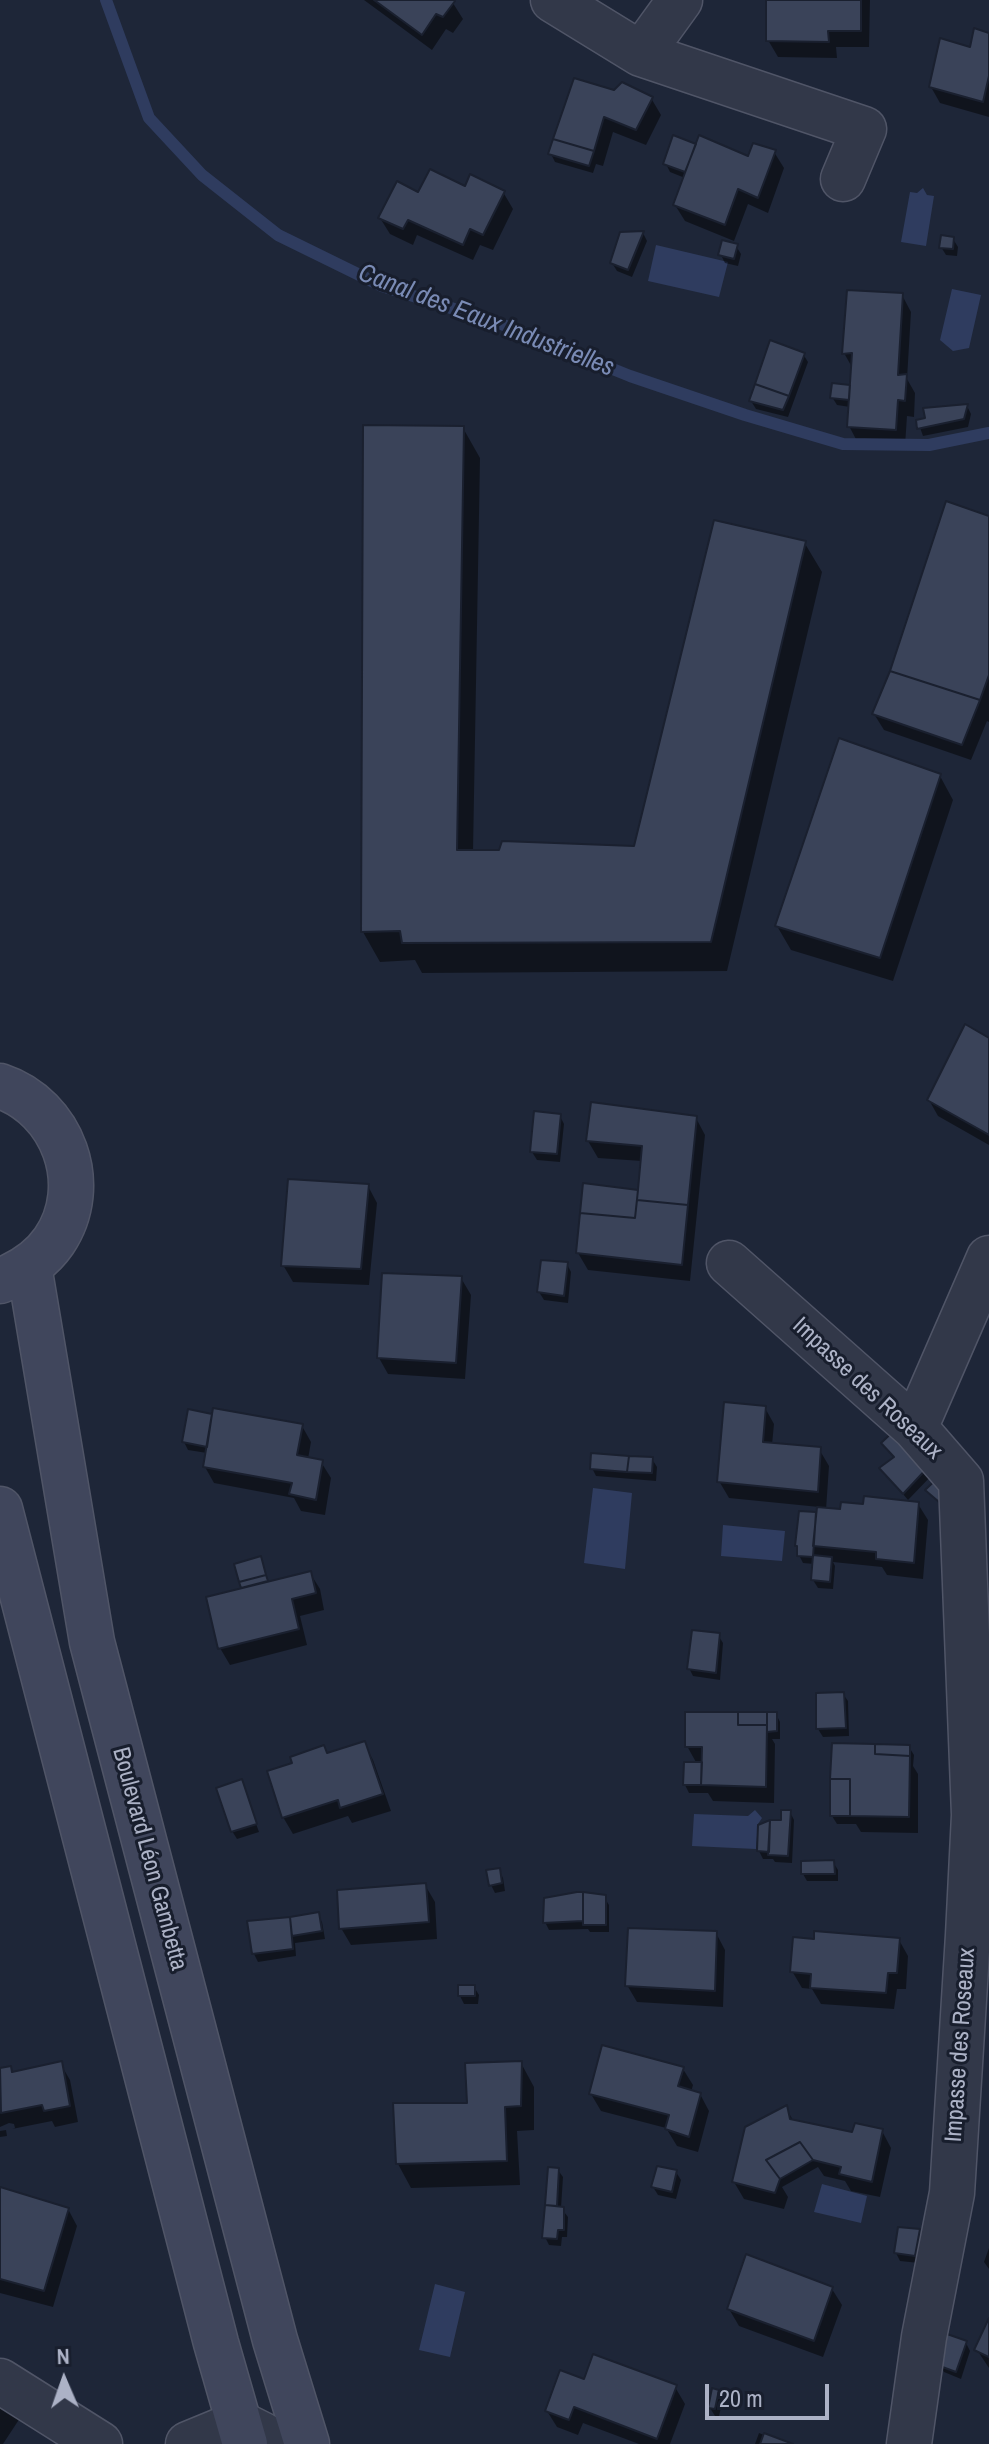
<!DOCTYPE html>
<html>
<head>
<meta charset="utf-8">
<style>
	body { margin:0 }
	#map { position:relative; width:989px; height:2444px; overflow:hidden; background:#1e2638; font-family:"Archivo Narrow",sans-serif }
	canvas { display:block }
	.north { position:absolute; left:24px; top:2340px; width:80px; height:80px; -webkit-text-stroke:6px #181e2d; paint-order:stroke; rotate:358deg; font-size:22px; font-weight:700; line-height:32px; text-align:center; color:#acb2c6 }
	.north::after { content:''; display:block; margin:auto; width:28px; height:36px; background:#acb2c6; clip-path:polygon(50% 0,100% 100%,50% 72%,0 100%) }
	.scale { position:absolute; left:705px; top:2384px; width:124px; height:36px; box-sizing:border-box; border:4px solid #acb2c6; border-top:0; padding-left:10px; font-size:24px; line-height:28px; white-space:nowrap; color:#acb2c6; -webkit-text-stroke:6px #181e2d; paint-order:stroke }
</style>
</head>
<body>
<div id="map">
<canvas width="989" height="2444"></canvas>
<div class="north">N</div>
<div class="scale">20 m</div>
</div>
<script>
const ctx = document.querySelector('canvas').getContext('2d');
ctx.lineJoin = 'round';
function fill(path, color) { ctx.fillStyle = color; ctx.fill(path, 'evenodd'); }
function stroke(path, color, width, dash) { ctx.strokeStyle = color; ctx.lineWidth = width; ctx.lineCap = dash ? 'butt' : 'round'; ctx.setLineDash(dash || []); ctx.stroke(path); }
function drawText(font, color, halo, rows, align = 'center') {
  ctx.font = font + ' "Archivo Narrow",sans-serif'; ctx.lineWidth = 6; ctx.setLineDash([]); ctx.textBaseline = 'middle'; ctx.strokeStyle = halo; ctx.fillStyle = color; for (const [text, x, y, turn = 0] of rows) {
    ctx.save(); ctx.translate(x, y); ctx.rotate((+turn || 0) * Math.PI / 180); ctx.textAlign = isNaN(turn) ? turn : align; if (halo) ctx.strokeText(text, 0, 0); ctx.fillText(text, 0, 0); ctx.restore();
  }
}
fill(new Path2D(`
	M923,188L927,195L934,196L926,246L901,242L910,192L917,193Z
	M656,245L728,262L719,297L648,281Z
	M952,289L981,295L969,348L953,351L940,340Z
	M593,1488L632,1493L625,1569L584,1563Z
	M723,1525L785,1531L782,1561L721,1556Z
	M755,1810L762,1818L758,1824L756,1849L692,1846L694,1814L748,1816Z
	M822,2184L867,2196L861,2223L814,2212Z
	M435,2284L465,2292L450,2357L419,2350Z`), '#2f3c5f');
fill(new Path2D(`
	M364,0H451L463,19L453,33L446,29L432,50Z
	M768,0H870L869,47H836L837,58L778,57L768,40Z
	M989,35V117L940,103L931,87Z
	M615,92L651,98L661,115L646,145L613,132L603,166L596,164L593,173L555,162L551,154Z
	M675,138L749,159L774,152L784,168L768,213L748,204L734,241L685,221L675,205L685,178L670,172L666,164Z
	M466,188L503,192L513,209L493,250L480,245L473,260L417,235L413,245L390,234L380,218L418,194Z
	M643,233L647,241L632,277L617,271L612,263Z
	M953,239L958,247L957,256L946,255L941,247Z
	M736,246L741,254L738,266L725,263L721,255Z
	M902,295L911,312L907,379L915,393L914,417L907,416L905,446L858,443L849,426L850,407L837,405L832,397L851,390L853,369L844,353Z
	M803,354L808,362L788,417L756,409L751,401Z
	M967,406L971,414L968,427L923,436L918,422Z
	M463,428L480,458L473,852L635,848L804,542L822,572L727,971L422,973L415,960L380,962L363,932Z
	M989,518V722L987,721L971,760L884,730L874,714Z
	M940,776L953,800L893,981L791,950L777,926Z
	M989,1040V1145L938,1116L929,1100Z
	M560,1116L564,1124L560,1162L537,1160L532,1152Z
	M696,1118L705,1135L690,1281L588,1270L578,1253L639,1192L642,1161L598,1158L588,1141Z
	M368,1186L377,1203L369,1285L293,1282L283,1265Z
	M567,1264L571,1272L568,1303L544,1300L539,1292Z
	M461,1278L471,1295L465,1379L388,1374L379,1358Z
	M765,1408L774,1424L772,1445L819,1449L829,1466L826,1510L842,1511L918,1504L928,1520L923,1579L887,1575L882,1567L833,1562L835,1566L833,1589L818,1588L813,1580L814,1564L803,1563L799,1555L800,1513L818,1514L819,1507L729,1498L719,1481Z
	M302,1426L311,1442L308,1459L321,1462L331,1478L325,1515L301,1511L294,1498L214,1483L205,1467L207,1453L188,1450L184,1442Z
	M884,1444L934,1473L908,1500L882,1469L895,1458Z
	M652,1459L657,1467L656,1481L596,1476L592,1468Z
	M260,1559L269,1583L310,1573L320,1589L324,1610L300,1616L307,1645L230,1665L220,1648L244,1590L237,1565Z
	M718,1635L723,1643L720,1680L693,1676L689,1668Z
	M843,1694L848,1701L849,1736L823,1737L818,1729Z
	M776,1714L780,1722V1739H772L775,1744L774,1803L713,1801L708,1793H689L685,1785L697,1764L687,1746Z
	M364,1743L373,1760L391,1811L352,1823L348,1816L293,1834L283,1817L328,1754Z
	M909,1747L914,1755L913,1766L918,1774V1833L861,1832L856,1824H837L832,1816Z
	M241,1782L259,1832L237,1839L232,1831Z
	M790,1812L794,1820L792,1863L775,1862L773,1859H763L759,1851Z
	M833,1862L838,1870V1881H807L803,1874Z
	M499,1870L503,1878L505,1891L495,1893L491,1885Z
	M425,1885L435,1902L437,1939L351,1945L341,1928Z
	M604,1897L609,1905V1932H590L588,1929L549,1930L545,1922Z
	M318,1915L322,1922L325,1939L295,1943L296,1956L258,1962L254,1954L250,1923Z
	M716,1933L725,1950L723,2007L637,2002L627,1985Z
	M899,1940L908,1956L906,1989H897L894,2009L821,2004L812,1989L802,1988L792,1971Z
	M474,1987L479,1995L478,2004H464L460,1996Z
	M60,2063L70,2080L78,2122L55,2127L52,2121L12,2129L15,2128L14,2124L9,2123L0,2127V2070L10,2068L13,2073Z
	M521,2063L534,2087V2130L517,2131L520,2185L411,2188L398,2164Z
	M683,2069L693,2085L691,2092L700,2094L709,2111L698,2152L677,2146L666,2128L601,2111L591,2094Z
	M786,2108L794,2122L854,2135L882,2131L891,2148L880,2197L851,2191L845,2181L824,2176L818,2167L782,2187L788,2197L784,2209L744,2199L734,2182Z
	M6,2130L7,2136L0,2137V2131Z
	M549,2169L558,2170L563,2177L561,2208L568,2217L567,2237H562L561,2246L549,2245L545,2237Z
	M676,2172L681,2180L676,2199L658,2195L653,2187Z
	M0,2189L68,2209L77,2226L53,2307L0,2293Z
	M919,2231L923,2239L919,2263L900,2261L896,2253Z
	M989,2248V2269L984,2262Z
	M832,2289L842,2305L823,2357L739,2326L729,2309Z
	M989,2323V2368L977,2350Z
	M966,2343L970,2351L961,2379L944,2372L940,2364Z
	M585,2382L675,2387L685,2404L670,2444H639L583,2423L578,2435L557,2427L547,2411Z
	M0,2391L22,2415L3,2444H0Z
	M718,2391L723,2399L719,2416H715L710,2408Z
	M759,2433L787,2444H755Z`), '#0007');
stroke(new Path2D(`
	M106,0L149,118L202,175L278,235L382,286L501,324L630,376L745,415L843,444L929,445L989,433`), '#2f3c5f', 12);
const building = new Path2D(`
	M374,0H454L455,1L443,17L436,14L422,35Z
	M766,0H861V31H828L829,42L766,41Z
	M974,28L989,33V76L983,102L929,87L940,38L970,47Z
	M574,78L614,90L622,82L653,97L636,130L604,117L594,151L553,139Z
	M673,135L696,144L685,172L663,164Z
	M699,135L748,156L753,143L776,150L758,198L738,189L725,225L673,205Z
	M553,139L594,151L589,166L548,154Z
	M430,169L465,186L470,174L505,191L483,235L470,229L463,245L408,220L403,229L378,218L397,181L418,192Z
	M644,231L628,270L610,263L620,232Z
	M941,235L954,237L953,249L939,248Z
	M722,240L738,244L734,259L718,255Z
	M847,290L903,293L898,375L907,374L905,401L898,400L896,430L847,427L852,353L842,354Z
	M770,340L805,353L789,396L755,384Z
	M832,383L850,385L849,400L830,398Z
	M755,384L789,396L783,410L749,401Z
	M968,404L964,419L917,429L916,420L925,418L923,408Z
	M363,425L464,426L457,850H499L502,841L634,846L714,520L806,541L711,942L402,943L400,931L361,932Z
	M946,501L989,516V675L980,700L890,671Z
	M890,671L980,700L962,745L872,714Z
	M839,738L941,774L880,958L775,926Z
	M965,1024L989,1038V1135L927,1100Z
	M591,1102L697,1116L688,1205L637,1200L642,1146L586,1141Z
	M534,1111L561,1114L557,1154L530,1152Z
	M288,1179L369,1184L361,1269L281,1266Z
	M583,1183L638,1190L635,1218L580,1213Z
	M637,1200L688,1205L682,1265L576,1253L580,1213L635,1218Z
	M541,1260L568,1262L564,1296L537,1292Z
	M382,1273L462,1276L456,1363L377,1358Z
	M724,1402L766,1406L763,1442L821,1447L818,1492L717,1482Z
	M213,1408L303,1424L297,1455L323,1460L316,1500L289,1494L292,1483L203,1467Z
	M188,1409L212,1414L207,1447L182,1442Z
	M897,1428L931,1464L903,1494L879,1468L894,1457L881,1443Z
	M591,1453L629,1456L627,1472L590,1469Z
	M629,1456L653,1457L652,1473L627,1472Z
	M942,1474L953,1514L925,1490Z
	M864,1496L919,1502L914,1563L876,1559V1552L813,1546L817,1507L840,1509L841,1502L863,1504Z
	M799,1511L816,1512L813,1557L797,1556V1546H795Z
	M813,1555L832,1557L830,1582L811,1580Z
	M261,1556L266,1575L239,1582L234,1564Z
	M311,1571L316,1593L292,1599L299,1629L218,1649L206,1597Z
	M266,1575L268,1581L241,1588L239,1582Z
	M692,1630L720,1633L716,1673L687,1669Z
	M844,1692L846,1728L816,1729V1693Z
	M685,1712H738V1725H767L766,1787L701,1785L702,1747H685Z
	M738,1712H767V1725H738Z
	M767,1712H777V1731L767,1732Z
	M365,1741L383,1794L340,1808L338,1800L282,1818L267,1771L292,1763L290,1757L324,1745L327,1753Z
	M832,1743L875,1744V1754L910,1756L909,1817L850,1816V1779H830Z
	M875,1744L910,1745V1756L875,1754Z
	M684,1762H702L701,1785H683Z
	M242,1779L257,1824L231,1832L216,1788Z
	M830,1779H850V1816H830Z
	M781,1810H791L788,1856L768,1855L770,1820H781Z
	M770,1820L769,1852L757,1851L758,1825Z
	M834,1860L835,1874H801V1861Z
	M500,1868L502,1883L489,1886L486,1870Z
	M426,1883L429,1922L339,1929L337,1890Z
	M577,1892H583V1921L543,1923L544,1898Z
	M583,1892L606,1895V1925H583Z
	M319,1912L322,1931L292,1936L290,1917Z
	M290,1917L293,1949L252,1954L247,1921Z
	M628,1928L717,1931L715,1991L625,1986Z
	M814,1931L900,1938L897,1973H888L886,1993L810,1988L811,1974L790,1972L793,1937L814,1939Z
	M458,1985H475V1996H458Z
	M602,2045L684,2067L678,2086L701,2093L689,2137L665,2129L669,2115L589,2094Z
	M62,2061L70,2106L44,2111L42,2105L1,2113L0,2068L11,2066L12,2072Z
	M522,2061L521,2106L505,2107L507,2161L396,2164L393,2103H467L465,2063Z
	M787,2105L790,2119L852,2132L855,2123L883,2129L872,2182L839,2174L841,2167L813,2160L800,2142L766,2160L780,2179L775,2193L732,2182L745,2127Z
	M800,2142L813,2160L780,2179L766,2160Z
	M657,2166L677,2170L672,2192L651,2187Z
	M548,2167L559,2168L557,2206L545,2205Z
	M0,2187L69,2208L44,2291L0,2279Z
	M545,2205L564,2207V2230H558L557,2239L542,2238Z
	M898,2227L920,2229L915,2256L894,2253Z
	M746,2254L833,2287L814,2341L727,2309Z
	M989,2318V2357L974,2350Z
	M947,2334L967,2341L956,2372L937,2365Z
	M593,2354L677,2385L657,2439L574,2407L569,2420L545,2411L560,2370L584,2379Z
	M712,2388L719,2390L715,2409L708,2408Z
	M764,2433L793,2444H760Z`);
fill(building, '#3a4359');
stroke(building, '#1a202f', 2);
const minor = new Path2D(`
	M553,0L641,54L680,0
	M641,54L864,129L843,179
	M729,1263L915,1428L961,1481L974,1815L968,1935L952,2193L924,2337L909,2444
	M915,1428L989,1258
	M0,2381L100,2444
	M188,2444L239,2423L263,2435L271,2444`);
const secondary = new Path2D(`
	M0,1086C63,1107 92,1185 54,1241C41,1260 20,1273 0,1281
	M29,1266L92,1642L275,2340L307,2444
	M0,1509L216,2343L245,2444`);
stroke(minor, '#505567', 47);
stroke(secondary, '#505567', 47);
stroke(minor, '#323849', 44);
stroke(secondary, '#40465c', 44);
drawText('24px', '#acb2c6', '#181e2d', [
	["Impasse des Roseaux",867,1389,43],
	["Boulevard Léon Gambetta",149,1859,75],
	["Impasse des Roseaux",961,2045,-86]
]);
drawText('italic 26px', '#7a8bb5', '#181e2d', [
	["Canal des Eaux Industrielles",486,321,21]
]);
</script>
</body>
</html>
